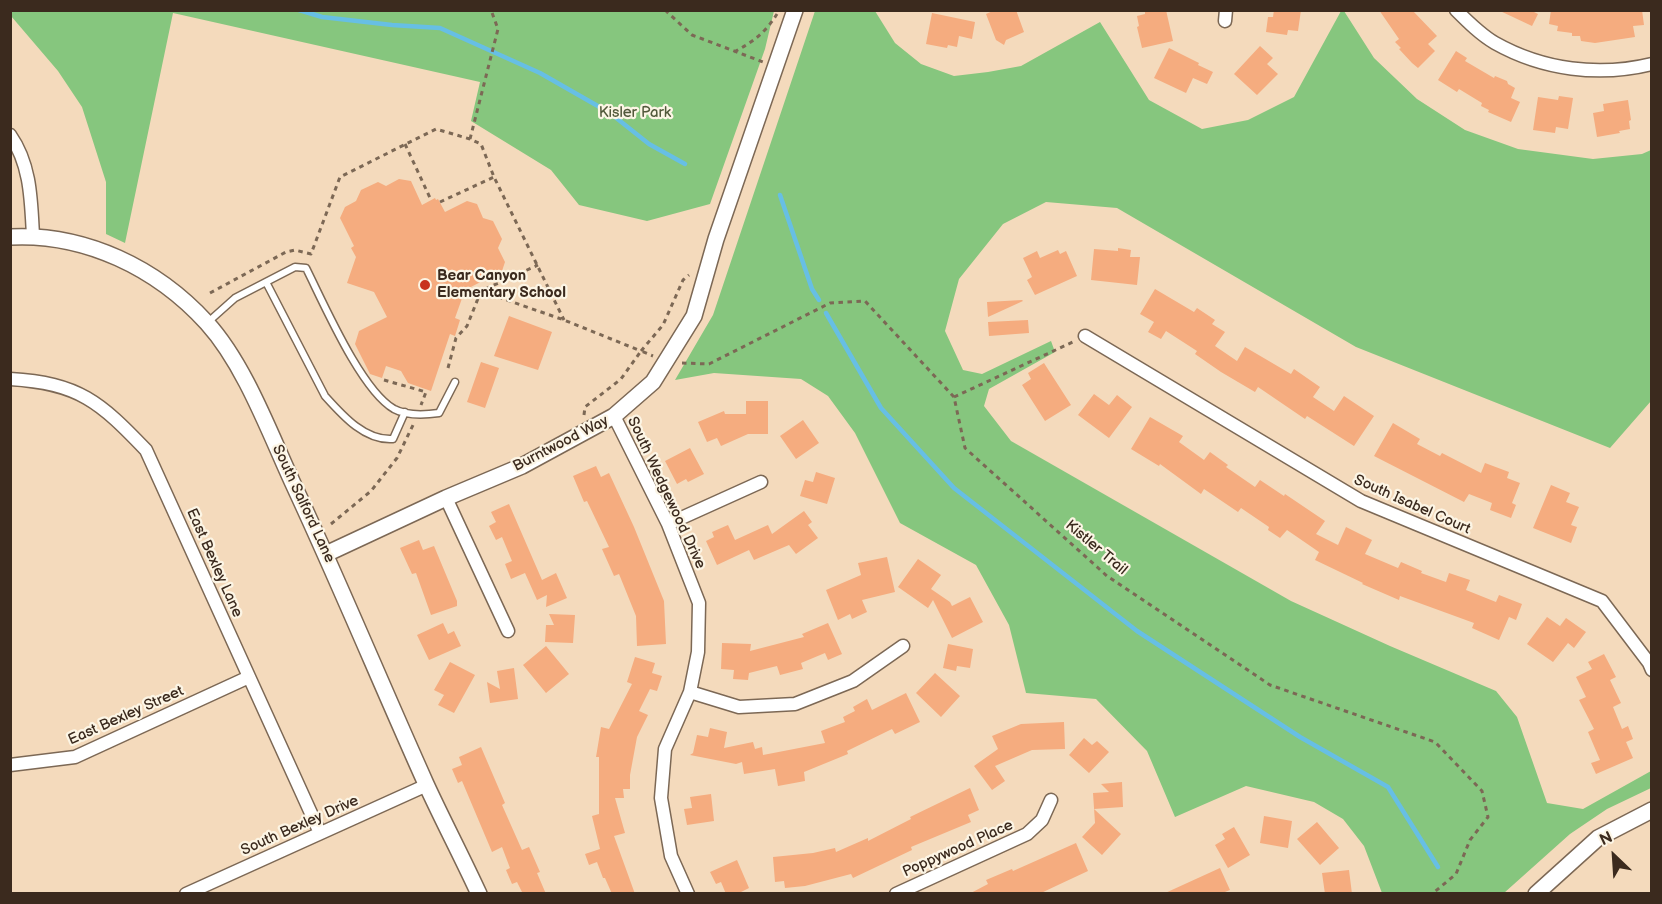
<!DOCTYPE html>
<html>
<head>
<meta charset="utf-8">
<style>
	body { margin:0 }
	#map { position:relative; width:1662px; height:904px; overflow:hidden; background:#f4dabc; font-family:"Balsamiq Sans",sans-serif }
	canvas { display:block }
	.frame { position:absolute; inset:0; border:12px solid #3b2a1e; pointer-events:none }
	.north { position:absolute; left:1584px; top:826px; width:60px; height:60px; -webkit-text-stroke:4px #fcf5e5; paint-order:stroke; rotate:335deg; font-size:16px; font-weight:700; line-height:24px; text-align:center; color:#3b2a1e }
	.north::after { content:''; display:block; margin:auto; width:21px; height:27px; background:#3b2a1e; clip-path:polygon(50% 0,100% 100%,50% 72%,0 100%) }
</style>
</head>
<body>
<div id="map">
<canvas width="1662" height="904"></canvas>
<div class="frame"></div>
<div class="north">N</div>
</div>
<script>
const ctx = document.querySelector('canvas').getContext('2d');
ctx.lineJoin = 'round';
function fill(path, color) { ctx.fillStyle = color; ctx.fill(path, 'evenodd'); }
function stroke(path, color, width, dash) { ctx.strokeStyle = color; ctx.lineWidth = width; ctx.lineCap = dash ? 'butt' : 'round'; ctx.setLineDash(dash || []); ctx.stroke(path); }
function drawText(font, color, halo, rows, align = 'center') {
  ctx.font = font + ' "Balsamiq Sans",sans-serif'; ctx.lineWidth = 4.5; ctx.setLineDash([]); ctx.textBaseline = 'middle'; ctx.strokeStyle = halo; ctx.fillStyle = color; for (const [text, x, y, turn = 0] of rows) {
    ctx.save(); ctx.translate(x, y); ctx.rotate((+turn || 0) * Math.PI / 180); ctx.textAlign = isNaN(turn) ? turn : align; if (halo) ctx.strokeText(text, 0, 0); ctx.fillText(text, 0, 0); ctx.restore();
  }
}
fill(new Path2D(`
	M10,11L11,10L774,11L765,49L710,204L647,221L579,205L551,170L471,121L480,82L173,13L125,243L106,234V182L82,107L58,71L11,16Z
	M815,11H875L895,43L921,64L954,76L988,72L1021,66L1100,22L1149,100L1202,129L1248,120L1294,97L1341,11H1344L1374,58L1417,99L1465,130L1518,149L1593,159L1642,154L1651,150V401L1610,448L1356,347L1117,208L1046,202L1003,224L959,279L945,331L963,370L982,374L1051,341L1055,352L989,389L984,406L1011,441L1291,601L1390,646L1496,691L1517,717L1547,803L1583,809L1651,771V788L1607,809L1570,834L1504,893H1382L1364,846L1343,819L1314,802L1246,786L1175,817L1147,751L1096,699L1026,693L1009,625L976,565L900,523L855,433L828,396L801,379L714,373L675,380L713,315Z`), '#86c67e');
stroke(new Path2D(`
	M299,10L322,17L392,25L440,28L540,73L610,113L649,144L685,164
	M780,195L812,289L819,300
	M826,313L881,408L954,488L1137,631L1300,737L1388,787L1438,867`), '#67bfe4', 4.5);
fill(new Path2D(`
	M995,10H1016L1024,32L1006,40L1004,45L996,40L986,14Z
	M1145,10H1166L1173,41L1142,48L1137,27L1139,26L1137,16L1145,14Z
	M1274,10H1301L1298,31L1288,30L1287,35L1266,32L1268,17H1273Z
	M1379,10H1412L1437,36L1428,44L1435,51L1418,68L1412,63L1399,49L1401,48L1395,42L1399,39Z
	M1498,10H1530L1538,14L1532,26Z
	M1551,10H1642L1644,25L1633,26L1635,37L1595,43L1581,41L1580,36H1572V33L1557,31L1558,26L1549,24Z
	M932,13L975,22L972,39L959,36L957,47L948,45L947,48L926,44Z
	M1260,46L1273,58L1267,64L1278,74L1257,95L1234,74Z
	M1169,48L1199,63L1198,65L1213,72L1207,84L1193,78L1186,93L1154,78Z
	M1456,51L1467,58L1465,61L1494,78L1495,76L1507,81L1508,84L1515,88L1511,98L1520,102L1511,122L1488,112L1489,110L1481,106L1482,103L1459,89L1457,92L1438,80Z
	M1559,96L1573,98L1568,129L1556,127L1555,133L1533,130L1538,97L1558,100Z
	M1628,100L1631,120L1629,121L1630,129L1619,131L1620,133L1597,137L1593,113L1604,111L1603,104Z
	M399,179L411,181L422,205L435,198L436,200L438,199L445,212L467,201L477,204L483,218L493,221L502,239L498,248L505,262L502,271L465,290L455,318L460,320L455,336L450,334L431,391L408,383L401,371L386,366L382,378L370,374L355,344L359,331L387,317L374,292L347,283L356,257L351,248L354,246L340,218L345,207L356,201L361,190L378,182L386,186Z
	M1118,248L1131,250L1130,257H1140L1137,285L1091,280L1094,249L1118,251Z
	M1058,250L1060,254L1066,251L1077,276L1035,295L1027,280L1032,277L1023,258L1037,251L1040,258Z
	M1155,289L1194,312L1197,308L1215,320L1212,324L1225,332L1215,346L1237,361L1245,347L1291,374L1294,369L1320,387L1313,397L1334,411L1344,396L1374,416L1354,446L1307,416L1305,419L1258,387L1255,392L1221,372L1195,354L1197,351L1166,331L1161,339L1148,332L1154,322L1140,314Z
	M1022,300L1023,301L988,317L987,302Z
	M509,316L552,332L538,370L494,356Z
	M1028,320L1029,333L989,336L988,322Z
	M481,362L499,368L485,408L467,402Z
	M1044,363L1071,405L1045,421L1022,385L1031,379L1028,373Z
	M1094,394L1109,405L1117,395L1132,407L1109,438L1078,415Z
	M746,401H768V434H748L721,446L717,438L707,442L698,422L724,411L725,414H746Z
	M1150,417L1183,436L1179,442L1204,460L1210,452L1228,465L1226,467L1255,487L1260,480L1284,496L1285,494L1325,521L1316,534L1338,545L1346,527L1372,540L1365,554L1398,568L1401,562L1422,571L1421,573L1446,582L1449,573L1470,580L1466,590L1496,602L1499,595L1522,604L1516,620L1509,617L1499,640L1472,628L1474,623L1400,596L1399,600L1362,584L1363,583L1315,560L1319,552L1287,530L1280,538L1268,530L1269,527L1241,508L1238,512L1204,489L1201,494L1160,464L1159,466L1131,449Z
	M803,420L819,443L796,459L780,436Z
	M1393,423L1420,439L1417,444L1440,456L1442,453L1481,473L1485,463L1509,472L1507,478L1520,483L1512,503L1516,505L1511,518L1490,510L1492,503L1469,494L1464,502L1374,456Z
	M690,448L704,474L688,482L686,479L677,484L665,461Z
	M596,466L601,477L609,473L634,527L664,601L666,644L637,646L636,616L619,574L614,576L602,549L609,547L587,501L584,502L573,476Z
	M816,472L835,478L827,504L800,496L805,480L813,482Z
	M1551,485L1570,493L1566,502L1579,507L1571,525L1577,527L1571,543L1533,528Z
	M509,504L542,580L556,573L567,598L546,607L547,595L537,600L525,573L511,579L505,564L512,561L502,537L496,540L489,526L496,522L491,512Z
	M804,511L812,522L808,525L818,538L796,554L789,545L754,560L749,550L717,565L706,541L714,537L712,532L728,525L735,540L768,525L772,534Z
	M419,540L423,550L434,546L457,601V606L431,615L416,573L412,574L400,548Z
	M887,557L895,592L862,600L867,612L852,619L850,614L838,620L826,590L861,575L858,563Z
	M918,559L941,575L931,589L950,602L952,606L970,597L983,622L952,638L933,600L928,608L898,587Z
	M549,614L575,615L573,643L545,642L546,625H554Z
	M1547,617L1560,626L1566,618L1586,632L1574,648L1568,643L1553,662L1527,644Z
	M443,623L448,634L454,631L461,646L429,660L417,635Z
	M828,623L842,654L828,660L825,653L801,663L803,669L780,675L777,666L749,673L748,680L733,679L734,670L721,669L722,643L751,644L750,651L804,637L802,634Z
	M948,644L973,649L970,668L957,666L956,671L943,668Z
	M546,646L569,674L546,693L523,665Z
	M1604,654L1616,677L1610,680L1621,703L1613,707L1622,729L1628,726L1633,739L1626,742L1633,758L1596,774L1591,763L1600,760L1588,732L1594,729L1579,700L1586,697L1576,677L1592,669L1588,662Z
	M635,657L655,663L652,673L662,676L657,691L650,689L639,711L648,715L637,737L630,775V789H623L624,798H615L625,833L614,836L635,894H612L605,878H603L597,862L589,865L585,854L600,849L592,816L599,814V757H596L601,727L609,729L632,684L627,682Z
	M450,662L475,675L454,713L438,705L444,695L434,690Z
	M514,668L518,699L490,703L487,682L500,689L497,671Z
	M935,673L960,696L941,717L916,693Z
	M906,693L920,722L895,734L892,729L847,751L848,754L804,772L805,781L778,786L775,769L744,774L742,762L736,764L690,755L693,753L697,735L708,737L710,728L727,732L724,748L753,742L755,749L762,747L763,755L825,743L821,731L845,722L843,717L855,711L853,707L867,699L872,710Z
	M1064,722L1065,749L1032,750L995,766L1005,781L992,790L974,766L998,749L992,736L1021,724Z
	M1084,738L1092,745L1097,741L1109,752L1089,773L1069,755Z
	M481,747L505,803L502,805L522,850L529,847L540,872L537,873L546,894H523L517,882L512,884L506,870L510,868L502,847L492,852L462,781L458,783L452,769L462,765L459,757Z
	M1122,782L1123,807L1094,809L1121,834L1102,855L1082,837L1095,823L1093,793L1109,792L1101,784Z
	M970,788L979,810L968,815L971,822L911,847L912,850L853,878L851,874L805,886L785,888L784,881L775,882L773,857L813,853L835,848L836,852L868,838V841L911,819L910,817Z
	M711,794L714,821L687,825L684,809L692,808L690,797Z
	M1264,816L1292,821L1288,848L1260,843Z
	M1317,822L1339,848L1320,865L1297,839Z
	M1234,827L1250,855L1228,868L1215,845L1225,839L1222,834Z
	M1076,843L1088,871L1058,885L1039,894H969L988,884L986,880L1012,869L1013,871Z
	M737,860L749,888L737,894H726L721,882L716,884L710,872Z
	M1220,868L1230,890L1220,894H1163Z
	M1349,870L1352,894H1325L1322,873Z`), '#f5ac7f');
const service = new Path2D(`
	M266,282L325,396C343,416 365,441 393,439L405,412
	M207,323L235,298L295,267L306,268C324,304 361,390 394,409C407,416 425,415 439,413L455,382`);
const minor = new Path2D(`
	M1456,10C1468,22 1481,35 1495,43C1543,70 1599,77 1652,64
	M1225,21L1226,10
	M10,135C31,165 31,200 33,236
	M1085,336L1361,501L1602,601L1649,663L1652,670
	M10,379C79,383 100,402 146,450L320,833
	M614,416L668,524L699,603L698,652L690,692L665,749L661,798L671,856L688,894
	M446,498L508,631
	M668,524L761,482
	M690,692L739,707L795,704L853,681L903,646
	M10,765L75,757L249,677
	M186,894L427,785
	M896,894L1027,834L1042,820L1051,800`);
const tertiary = new Path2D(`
	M10,237C85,233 157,268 207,323C246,366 271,437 296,490C341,587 382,686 426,784C443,821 462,857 479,894
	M326,554L446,498L522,466L614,416L653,382L694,316L716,239L795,10
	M1536,894L1598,838L1652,810`);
stroke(service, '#7c6855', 9);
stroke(minor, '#7c6855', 15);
stroke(tertiary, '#7c6855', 18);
stroke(new Path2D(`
	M665,10L692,35L763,62
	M734,52C753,42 765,33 777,14
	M470,139L498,29L491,10
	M405,144L431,200
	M440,202L494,177
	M481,291L564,320L641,351L663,325L683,280L689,275
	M210,293L286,252L295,250L311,254L340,177L436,129L470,139L481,144L494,177L564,320
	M682,363L709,364L830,303L865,301L954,397L965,448L1107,576L1270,685L1435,742L1482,791L1488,817L1470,840L1456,874L1432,894
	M448,368L456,338L467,326L481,291L538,265
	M384,380L426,392L421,405
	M954,397L1075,341
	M584,415L585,407L621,379L641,351L653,356
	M331,524L371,491L397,458L414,423`), '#7c6855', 3, [4.5, 4.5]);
stroke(service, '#fff', 6);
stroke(minor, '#fff', 12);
stroke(tertiary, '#fff', 15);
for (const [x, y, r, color] of [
	[425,285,6,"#c8321e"]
]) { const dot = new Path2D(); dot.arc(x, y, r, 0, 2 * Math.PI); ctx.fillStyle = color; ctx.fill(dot); stroke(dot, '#fcf5e5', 2); }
drawText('15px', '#52593b', '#fcf5e5', [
	["Kisler Park",635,113]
]);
drawText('bold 15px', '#3b2a1e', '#fcf5e5', [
	["Bear Canyon",437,276],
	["Elementary School",437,293]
], 'left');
drawText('15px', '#3b2a1e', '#fcf5e5', [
	["Burntwood Way",561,444,-27],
	["South Wedgewood Drive",666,493,65],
	["South Salford Lane",303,504,65],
	["South Isabel Court",1412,505,24],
	["Kistler Trail",1096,548,40],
	["East Bexley Lane",214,563,66],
	["East Bexley Street",126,716,-24],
	["South Bexley Drive",300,826,-24],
	["Poppywood Place",958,849,-24]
]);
</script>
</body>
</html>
